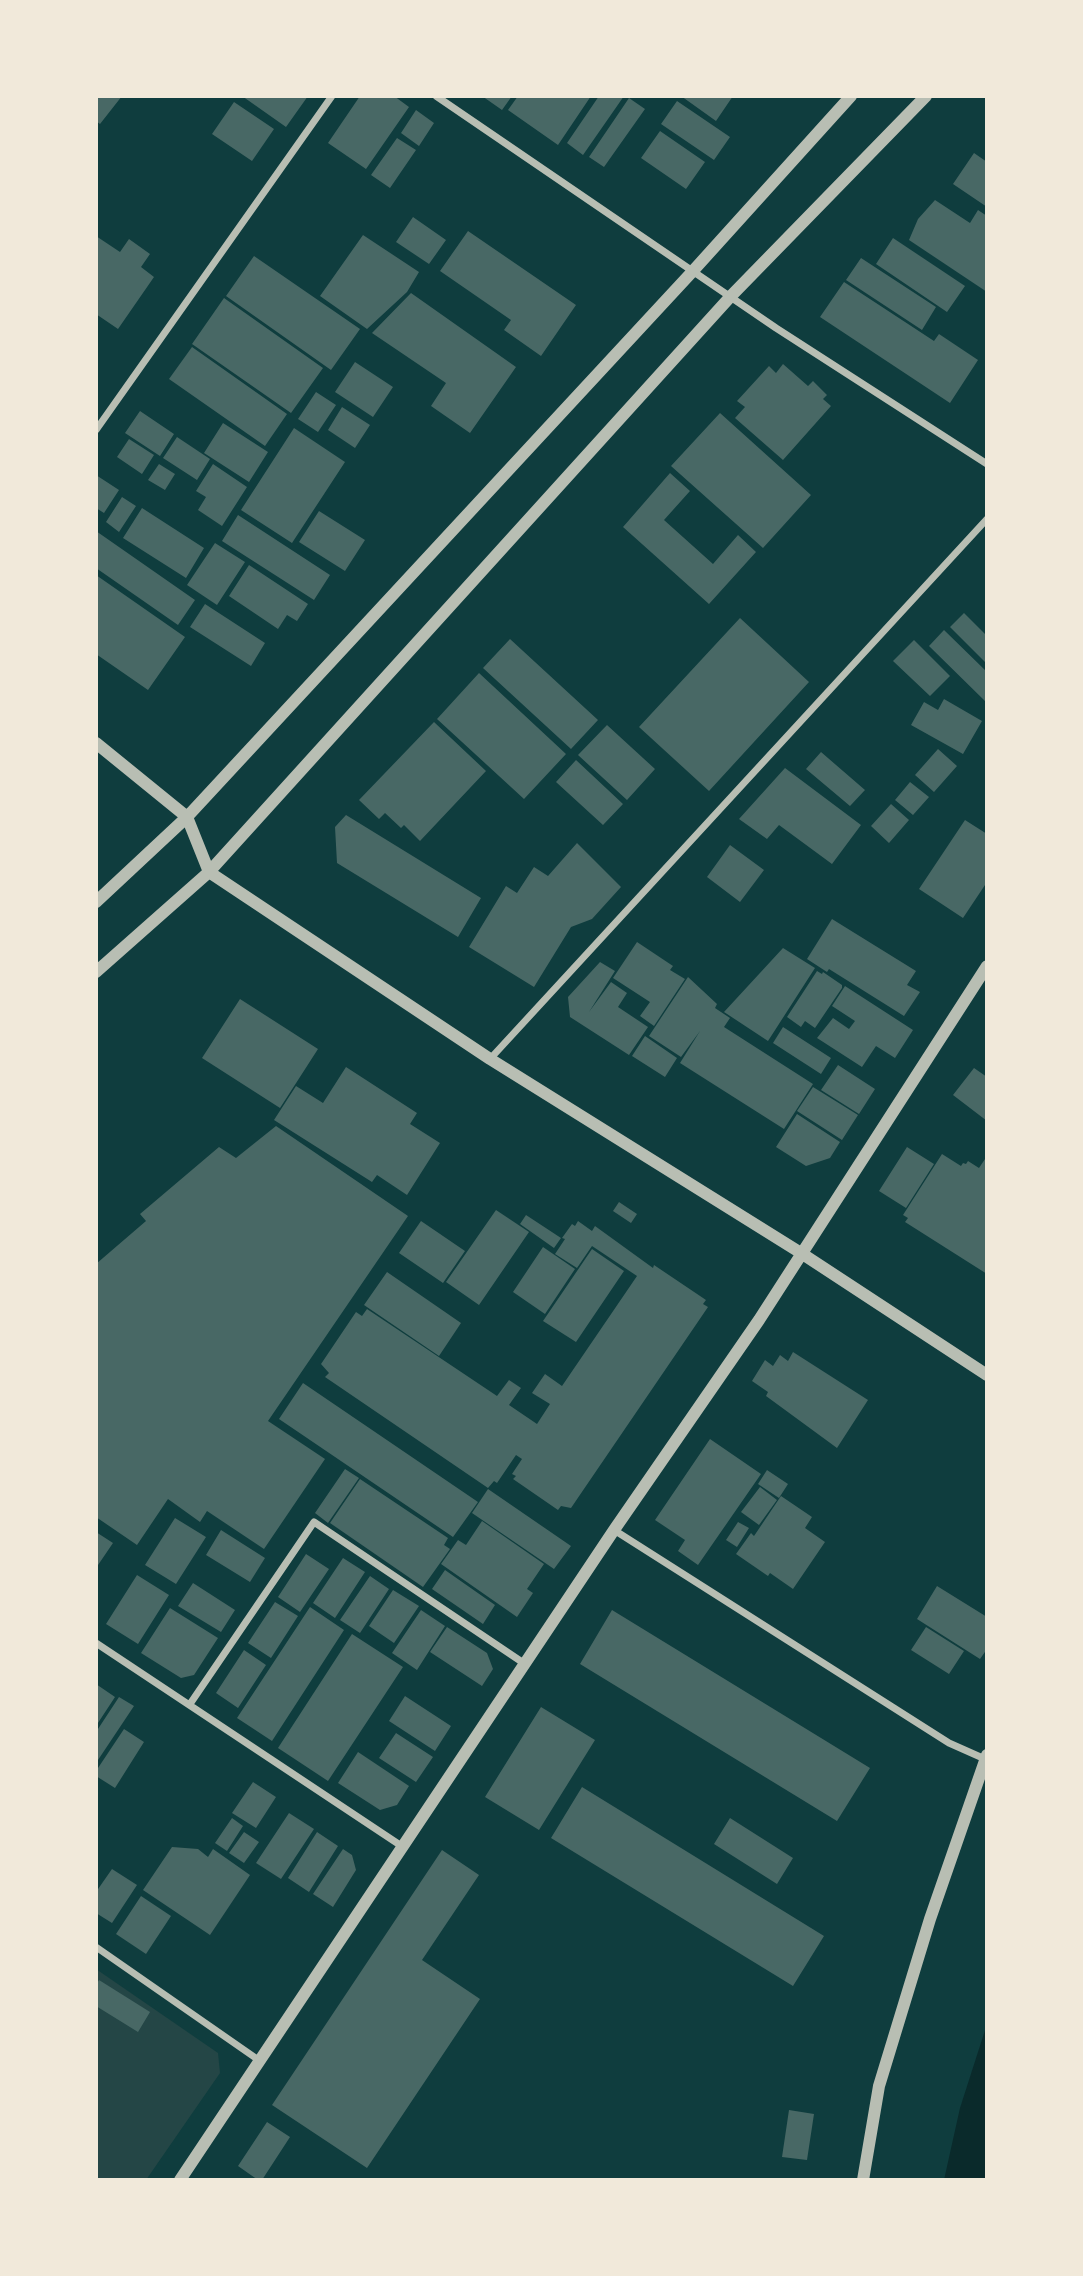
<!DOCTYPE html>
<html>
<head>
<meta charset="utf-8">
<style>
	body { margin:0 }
	#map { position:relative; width:1083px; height:2276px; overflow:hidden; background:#0f3d3e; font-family:"Golos Text",sans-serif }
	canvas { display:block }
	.frame { position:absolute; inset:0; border:98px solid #f1e9da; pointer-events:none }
</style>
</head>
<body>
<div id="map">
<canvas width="1083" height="2276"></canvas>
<div class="frame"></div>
</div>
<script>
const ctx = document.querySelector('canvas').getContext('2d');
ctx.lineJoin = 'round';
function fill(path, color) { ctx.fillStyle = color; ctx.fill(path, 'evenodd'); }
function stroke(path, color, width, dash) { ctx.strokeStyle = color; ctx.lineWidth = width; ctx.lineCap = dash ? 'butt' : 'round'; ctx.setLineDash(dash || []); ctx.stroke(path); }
fill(new Path2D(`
	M96,1969L218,2053L220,2073L146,2180H96Z`), '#244646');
fill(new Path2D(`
	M987,2024V2180H944L960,2108Z`), '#0a2a2b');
fill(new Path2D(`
	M96,96H122L100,124L96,121Z
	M242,96H308L286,127Z
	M360,96H394L409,107L366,169L328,143Z
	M482,96H512L502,110Z
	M518,96H591L558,145L508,110Z
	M599,96H624L583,155L567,143Z
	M681,96H733L716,121Z
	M629,98L645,109L604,167L589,157Z
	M677,101L730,137L714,160L661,124Z
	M234,102L274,129L252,161L212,134Z
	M416,110L434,123L419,146L401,133Z
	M660,131L705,162L686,189L641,158Z
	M397,138L416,150L390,188L371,175Z
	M974,153L987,162V207L953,184Z
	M935,200L970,223L978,210L987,216V292L909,240L918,219Z
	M413,217L446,240L429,264L396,242Z
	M468,231L576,305L541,356L504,330L511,320L440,271Z
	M363,235L419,272L407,292L367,329L320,296Z
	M96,236L120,252L129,239L150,254L141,267L154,277L118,329L96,314Z
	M893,238L965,286L947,312L876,264Z
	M254,256L360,329L331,370L226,296Z
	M861,258L936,307L922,330L846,280Z
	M844,282L934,341L939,334L978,360L950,403L820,317Z
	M411,293L516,367L470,433L431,406L446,383L372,333Z
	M224,298L323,368L291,413L192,344Z
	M192,347L287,414L265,446L169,379Z
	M355,362L393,387L373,417L335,392Z
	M783,364L808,386L813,381L827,395L823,399L831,406L783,460L735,418L745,407L737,401L769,366L776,373Z
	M316,392L336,405L318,432L298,419Z
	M342,407L370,425L355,448L328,430Z
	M140,411L174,434L160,456L125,433Z
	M720,413L811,495L763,548L671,466Z
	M223,423L268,452L249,482L204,453Z
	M294,428L345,462L292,543L241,510Z
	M177,437L210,459L197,480L163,458Z
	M129,439L154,455L142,474L117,457Z
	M159,464L175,474L165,490L148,480Z
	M213,464L247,487L222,526L198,510L206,497L196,491Z
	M670,473L690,491L664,520L713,564L738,535L756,552L709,604L623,527Z
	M96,475L119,490L104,513L96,508Z
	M122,497L136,506L119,532L106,522Z
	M142,508L204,548L186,578L123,538Z
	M319,511L365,540L345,571L299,542Z
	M238,515L330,575L314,600L222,541Z
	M96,531L195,600L178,625L96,568Z
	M215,543L245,562L217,605L187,585Z
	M249,565L308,604L297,621L287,615L278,629L229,596Z
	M96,575L185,637L148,690L96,654Z
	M205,604L265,643L251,666L190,627Z
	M964,613L987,636V664L950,627Z
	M740,618L809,682L709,791L639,727Z
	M944,630L987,672V703L929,646Z
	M510,639L598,720L571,749L483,668Z
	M914,640L950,676L930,696L893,661Z
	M479,673L566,754L524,799L437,719Z
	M944,699L982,721L963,754L911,725L924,702L938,710Z
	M434,722L486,771L420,841L404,825L401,828L385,813L379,819L359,800Z
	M607,725L655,769L627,800L578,755Z
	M938,749L957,766L934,792L915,775Z
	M821,752L865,790L850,806L806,769Z
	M576,760L623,804L603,825L556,782Z
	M785,768L861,825L832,864L779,825L767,839L739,819Z
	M910,782L929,797L913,815L895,800Z
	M891,804L909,820L889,843L871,826Z
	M346,815L481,898L458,937L337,863L335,827Z
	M965,820L987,834V882L963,918L919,889Z
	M577,843L621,887L592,919L571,927L534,987L469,947L506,886L517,893L534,867L548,876Z
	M730,845L764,870L740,902L707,877Z
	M832,919L916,971L907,985L920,992L904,1016L829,969L827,972L807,959Z
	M637,942L673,966L670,970L685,979L654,1026L640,1016L650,1002L613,978Z
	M783,948L815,968L768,1041L724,1012Z
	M600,962L615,971L589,1012L611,982L627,993L618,1007L648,1027L629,1055L570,1017L568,997Z
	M817,971L822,974L823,972L842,985V988L815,1028L805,1021L801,1027L787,1017Z
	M688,977L717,1004L715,1008L730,1018L724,1027L813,1084L784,1129L680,1063L700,1031L681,1057L649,1036Z
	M845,986L913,1030L895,1058L876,1046L862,1067L817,1038L833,1018L849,1029L855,1021L832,1006Z
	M240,999L318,1049L280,1108L202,1058Z
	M783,1027L831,1058L821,1074L773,1043Z
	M645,1036L677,1058L665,1077L632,1056Z
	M838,1065L875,1089L859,1114L821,1090Z
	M346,1067L417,1113L410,1124L440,1143L407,1195L377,1175L372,1182L274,1120L296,1086L323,1103Z
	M974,1068L987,1077V1121L953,1095Z
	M813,1087L858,1115L842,1140L797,1111Z
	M797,1114L840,1142L830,1158L806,1166L776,1147Z
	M276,1126L408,1216L268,1421L325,1459L264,1549L207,1511L200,1522L168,1499L137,1545L96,1517V1264L146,1221L140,1214L219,1147L236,1158Z
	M907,1147L934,1164L906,1208L879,1191Z
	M942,1154L961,1166L963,1163L966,1164L968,1161L979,1168L987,1156V1274L905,1222L908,1218L903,1215Z
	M619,1202L637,1214L631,1223L613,1211Z
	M496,1210L529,1232L479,1305L446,1282Z
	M526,1215L561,1238L554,1248L520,1224Z
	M421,1221L465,1251L443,1283L399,1253Z
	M578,1221L592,1231L595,1226L653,1268L654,1265L706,1300L703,1304L708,1307L571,1508L561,1506L558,1510L513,1479L516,1476L512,1474L522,1459L516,1455L497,1483L494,1481L488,1488L325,1377L329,1373L321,1364L356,1312L362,1316L367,1309L497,1396L509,1380L521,1388L509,1405L537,1424L550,1404L532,1393L545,1374L562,1386L637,1276L592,1246L577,1268L555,1254L565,1239L562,1238L572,1224L575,1226Z
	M543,1247L575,1269L545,1314L513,1292Z
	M592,1249L624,1271L576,1342L543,1321Z
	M387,1272L461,1323L439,1356L364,1305Z
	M793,1352L868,1400L837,1448L766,1396L768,1392L752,1381L765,1360L773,1366L780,1355L788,1361Z
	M303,1383L478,1502L453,1537L279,1419Z
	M710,1439L761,1474L698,1565L678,1551L685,1540L655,1520Z
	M345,1469L359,1478L328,1523L315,1513Z
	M767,1470L788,1484L779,1498L758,1484Z
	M360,1479L448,1538L444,1545L450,1549L423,1587L330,1523Z
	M760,1487L777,1500L759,1525L741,1512Z
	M488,1489L571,1546L554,1569L472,1513Z
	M781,1496L812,1517L805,1528L825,1542L793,1589L770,1573L768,1576L736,1554L751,1533L754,1536Z
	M175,1518L206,1537L176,1584L145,1565Z
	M482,1521L544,1564L527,1589L533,1593L517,1617L441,1564L458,1540L466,1545Z
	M738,1522L749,1528L737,1547L726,1540Z
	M221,1530L265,1558L250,1582L206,1555Z
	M96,1532L113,1543L96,1568Z
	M306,1554L329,1569L300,1612L278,1597Z
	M343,1558L365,1572L335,1618L313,1603Z
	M445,1570L495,1605L483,1624L432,1589Z
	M137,1575L169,1595L138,1644L106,1624Z
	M370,1576L389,1589L360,1633L340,1620Z
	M193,1583L235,1610L221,1632L178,1606Z
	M937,1586L987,1617V1649L980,1659L917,1619Z
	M393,1590L419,1606L394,1643L369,1626Z
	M275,1602L298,1616L271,1658L248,1643Z
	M310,1607L344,1630L272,1741L237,1718Z
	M170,1608L218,1638L194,1675L181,1678L141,1653Z
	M421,1610L445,1626L417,1670L392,1653Z
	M612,1610L870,1768L837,1821L580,1664Z
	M447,1627L487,1653L493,1669L482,1686L430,1652Z
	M926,1627L964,1651L949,1674L911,1650Z
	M352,1634L403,1667L328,1781L278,1748Z
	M244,1650L266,1665L238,1708L216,1693Z
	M96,1684L115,1697L96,1726Z
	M405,1696L451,1726L435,1751L389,1721Z
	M119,1697L134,1706L96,1763V1732Z
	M541,1707L595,1740L539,1830L485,1797Z
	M124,1729L144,1742L115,1788L96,1776V1771Z
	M396,1733L433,1757L416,1782L379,1758Z
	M358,1752L409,1786L397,1805L380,1810L338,1783Z
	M253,1782L276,1797L256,1828L232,1813Z
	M582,1787L824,1936L793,1986L551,1838Z
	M289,1813L314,1829L281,1879L256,1863Z
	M232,1818L243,1826L227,1851L215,1843Z
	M730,1818L793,1858L777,1884L714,1844Z
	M244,1832L259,1842L244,1863L229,1853Z
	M317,1832L338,1846L309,1892L288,1878Z
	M172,1847L198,1849L208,1857L213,1849L250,1875L210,1935L143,1890Z
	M343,1849L352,1855L356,1870L333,1907L313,1894Z
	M442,1850L479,1875L422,1960L480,1999L367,2168L272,2105Z
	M112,1869L137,1885L112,1923L96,1913V1892Z
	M141,1896L171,1916L146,1954L116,1934Z
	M99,1980L150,2012L138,2032L96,2006V1985Z
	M789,2110L814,2114L807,2160L782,2157Z
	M267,2122L290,2137L262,2180H258L238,2166Z`), '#486865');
stroke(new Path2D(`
	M436,96L776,328L987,464
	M96,430L332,96
	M490,1059L987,519
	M614,1530L949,1743L985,1759
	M96,1643L403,1847
	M190,1704L314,1522L525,1664
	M96,1947L260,2061`), '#b8beb3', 7);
stroke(new Path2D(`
	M96,743L187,817L209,872L490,1059L801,1253L987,1375
	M96,902L187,817L692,272L851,96
	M96,972L209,872L731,296L926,96
	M180,2180L614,1530L759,1320L987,966
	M863,2180L879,2086L930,1919L987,1755`), '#b8beb3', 12);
</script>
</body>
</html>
